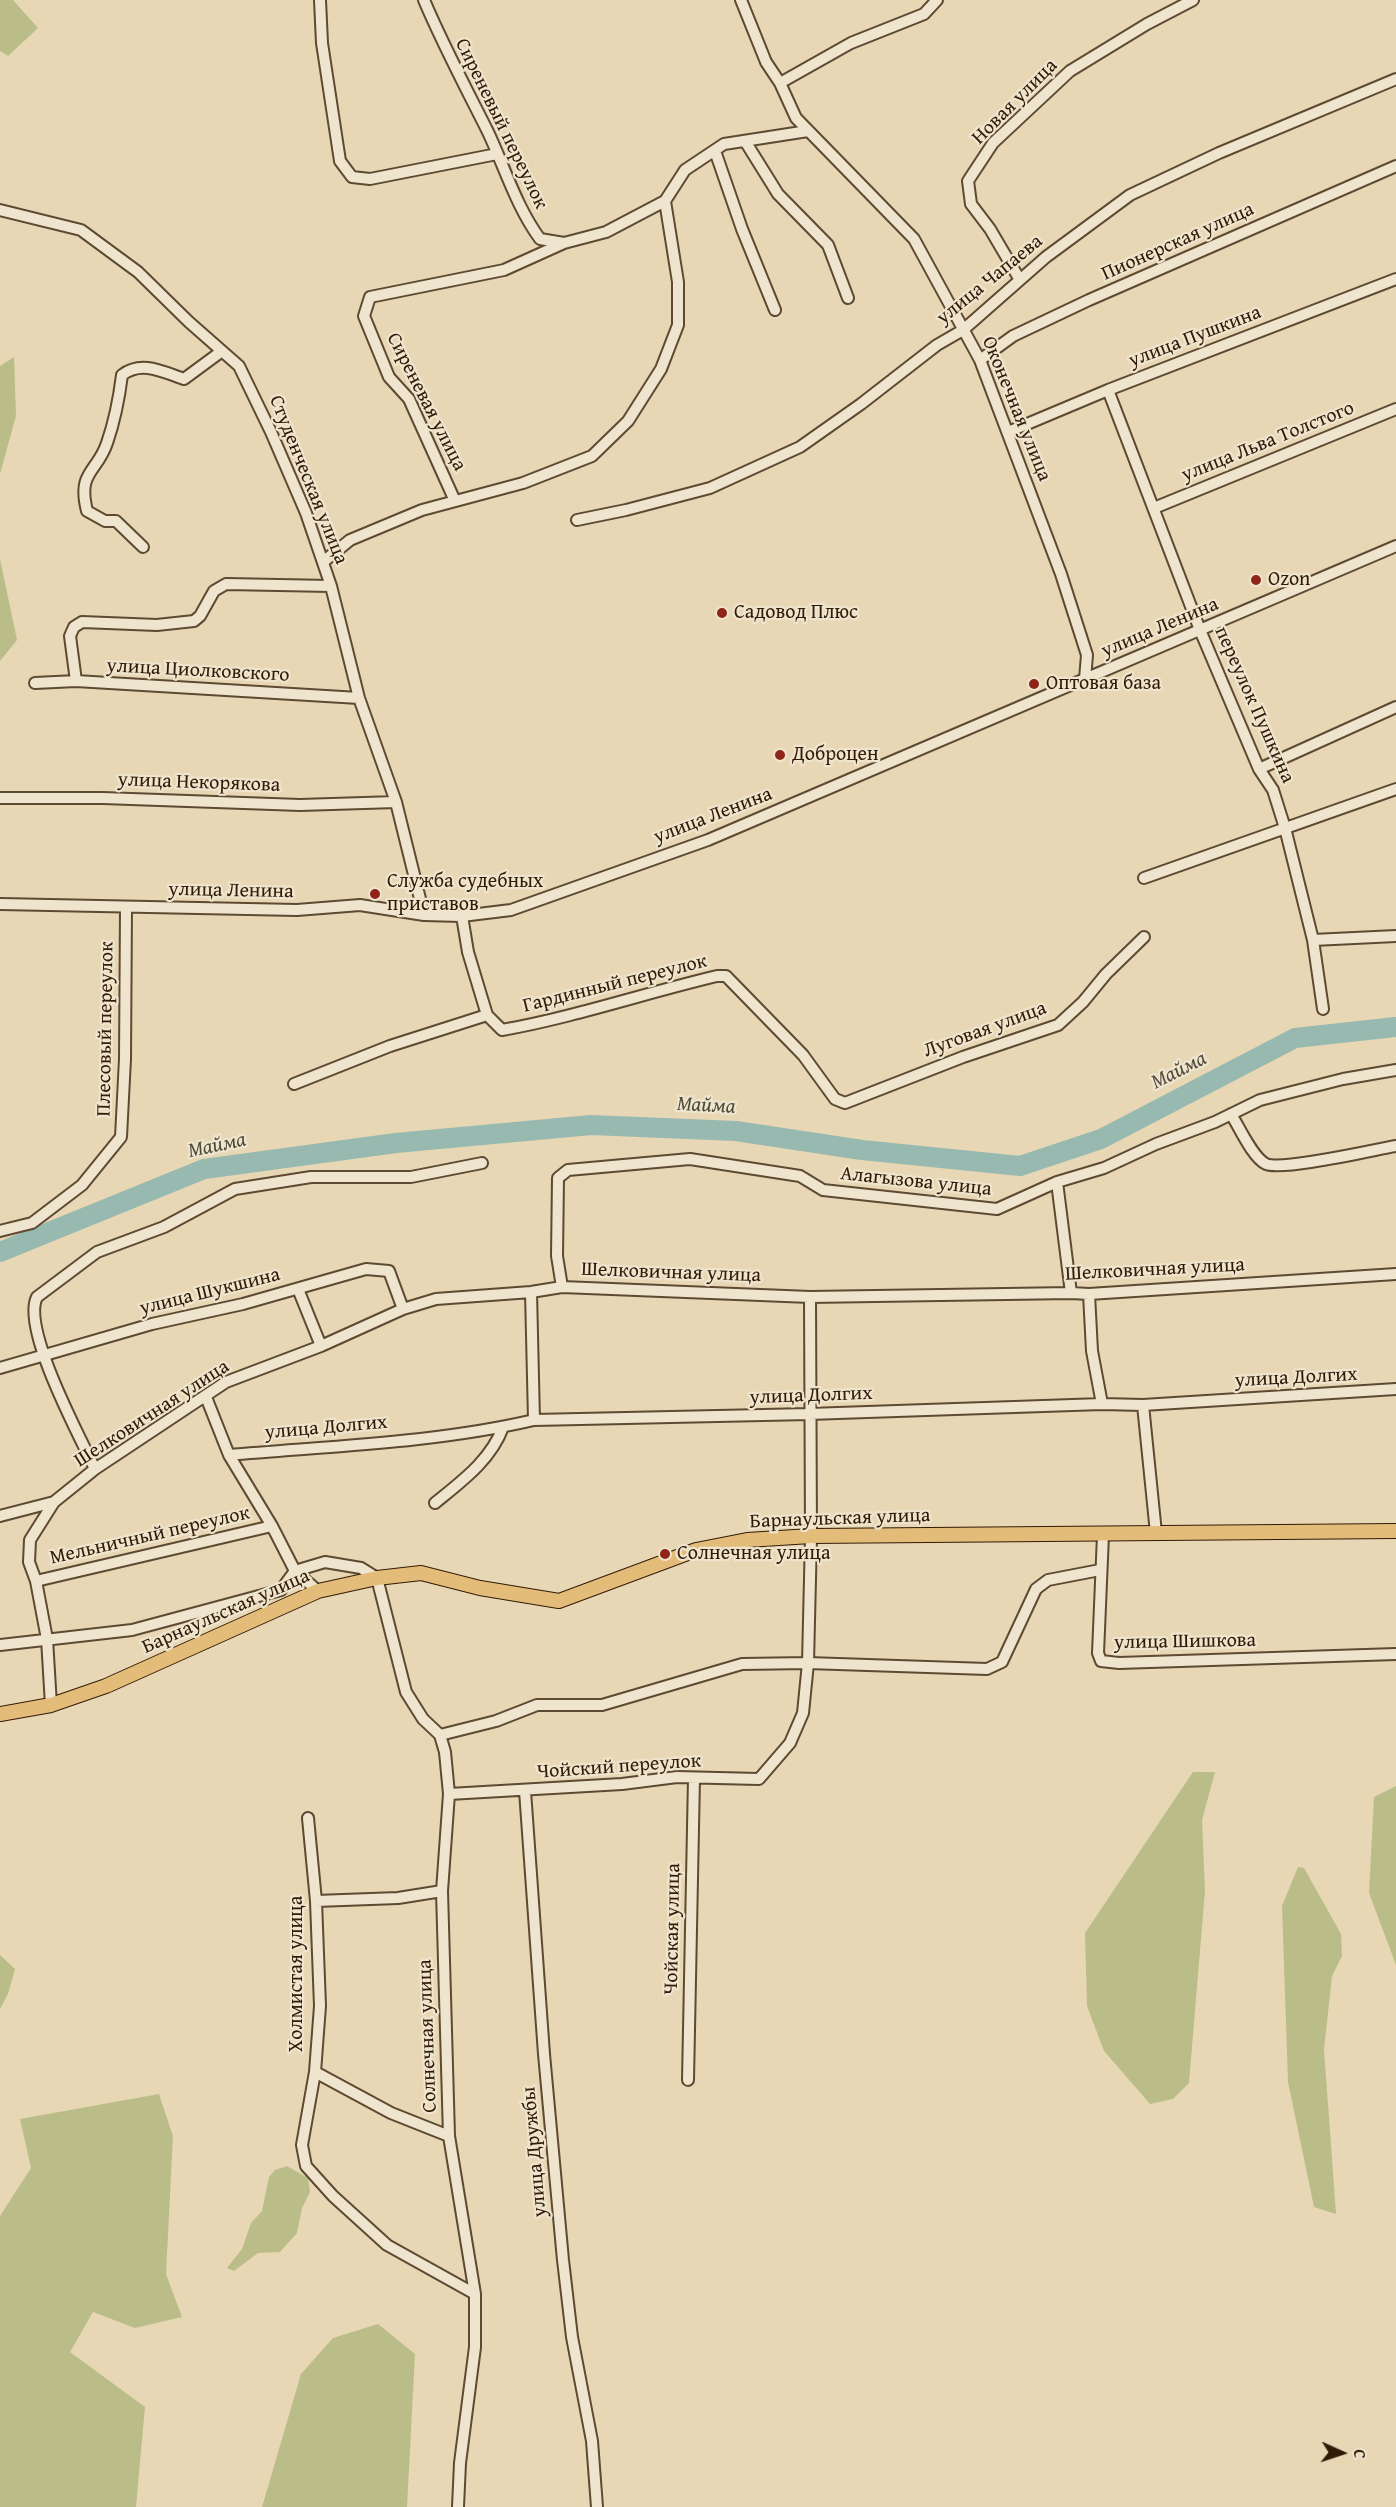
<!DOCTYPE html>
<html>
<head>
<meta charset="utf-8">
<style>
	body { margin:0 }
	#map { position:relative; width:1396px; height:2507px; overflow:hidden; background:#e7d7b4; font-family:"Gentium Book Plus",serif }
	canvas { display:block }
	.north { position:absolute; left:1312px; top:2423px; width:60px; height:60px; -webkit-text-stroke:4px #efe5ce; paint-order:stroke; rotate:93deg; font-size:16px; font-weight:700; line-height:24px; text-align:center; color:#311a06 }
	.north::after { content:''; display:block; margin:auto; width:21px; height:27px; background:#311a06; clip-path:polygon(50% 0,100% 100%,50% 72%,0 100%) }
</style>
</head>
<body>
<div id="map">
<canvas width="1396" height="2507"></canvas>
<div class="north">С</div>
</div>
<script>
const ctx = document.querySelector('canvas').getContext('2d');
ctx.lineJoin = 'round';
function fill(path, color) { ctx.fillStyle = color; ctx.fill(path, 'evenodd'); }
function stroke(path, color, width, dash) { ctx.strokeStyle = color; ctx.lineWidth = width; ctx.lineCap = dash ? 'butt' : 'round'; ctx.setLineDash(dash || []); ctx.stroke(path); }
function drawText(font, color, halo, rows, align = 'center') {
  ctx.font = font + ' "Gentium Book Plus",serif'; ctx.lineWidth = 4.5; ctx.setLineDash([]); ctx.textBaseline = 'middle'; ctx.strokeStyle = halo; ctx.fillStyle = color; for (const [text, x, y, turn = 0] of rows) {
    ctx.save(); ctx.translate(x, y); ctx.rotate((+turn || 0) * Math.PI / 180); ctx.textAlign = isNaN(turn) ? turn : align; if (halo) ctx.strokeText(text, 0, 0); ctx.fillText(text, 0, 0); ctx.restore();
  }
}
fill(new Path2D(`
	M0,0H13L38,28L8,56L0,51Z
	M14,357L16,416L0,474V366Z
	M0,559L17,640L0,661Z
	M1193,1772H1215L1202,1820L1205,1891L1189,2083L1173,2099L1150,2104L1104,2051L1087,2006L1085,1933Z
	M1396,1786V1965L1369,1893L1374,1797Z
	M1298,1867L1304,1868L1341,1934L1342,1956L1332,1976L1324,2049L1336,2214L1314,2207L1288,2082L1282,1906Z
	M0,1955L15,1969L8,1994L0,2009Z
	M159,2094L173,2136L166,2274L182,2317L135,2328L93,2312L70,2352L145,2407L136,2507H0V2216L31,2168L20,2119Z
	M287,2166L308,2178L310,2192L302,2208L297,2233L280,2252L258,2253L234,2271L227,2268L242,2249L251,2223L262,2211L269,2177L275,2170Z
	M378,2324L415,2354L407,2507H262L301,2374L333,2338Z`), '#bbbd89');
stroke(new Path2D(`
	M0,1252L204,1169L396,1143L591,1125L736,1131L862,1150L1020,1166L1101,1139L1295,1038L1396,1027`), '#97b9b0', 20);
const minor = new Path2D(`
	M320,0L322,43L340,161L352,177L370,179L497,154
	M424,0C443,45 466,88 488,132C505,168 516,206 540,239L564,243
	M741,0L766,62L780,83L796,118L914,239L980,360L1061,574L1087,655L1085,679
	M780,83L851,43L924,14L937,0
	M745,141L778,194L828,245L848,298
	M715,151L742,229L775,310
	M0,210L81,230L138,272L189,322L239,366L271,432L306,513L331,586L359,698L396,802L424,915
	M1020,280L990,229L971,204L968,181L993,143L1070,71L1147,24L1193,0
	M980,360L1013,336L1089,300L1396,166
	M1108,390L1200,630L1259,769L1273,790L1285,828L1313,940L1323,1009
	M1008,432L1108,390L1396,279
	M455,501L409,399L389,377L364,316L370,297L504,270L564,243L606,232L665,201L685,170L724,144L808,131
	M1154,508L1396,409
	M577,520L626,510L710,488L800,447L861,404L937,345L963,330L1046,257L1130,195L1219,153L1396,79
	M143,547L116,521H105L87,511C77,471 97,473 107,443C115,420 119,399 122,375C142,360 163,372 184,379L222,351
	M323,562L350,540L422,510L523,483L592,456L628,421L661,369L678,325V282L665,201
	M76,681L70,636L74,627L82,622L157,625L194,621L200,616L214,591L226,584L331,586
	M35,683L76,681L359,698
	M1259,769L1396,707
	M0,798H103L300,805L396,802
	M1144,878L1396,789
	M0,904L297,910L360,905L424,915L462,916L511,910L708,840L1396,546
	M462,916L468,952L487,1015L502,1030C575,1017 645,993 717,976H726L803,1055L835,1099L845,1103L963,1057L1058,1025L1083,1002L1106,974L1144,937
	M1313,940L1396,936
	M294,1084L390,1046L487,1015
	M1231,1114C1239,1127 1253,1158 1266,1164C1283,1171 1373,1150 1396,1146
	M1057,1182L1071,1293
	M0,1231L32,1223L82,1185L121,1137L125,1059L126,908
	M562,1287L557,1256L558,1178L568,1170L690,1159L800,1176L823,1190L997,1209L1057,1182L1104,1168L1156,1144L1215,1122L1260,1100L1343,1079L1396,1070
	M298,1289L321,1346
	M531,1292L534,1420
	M1089,1294L1092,1351L1102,1404
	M0,1368L152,1324L243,1304L366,1269L389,1271L403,1309
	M206,1397L229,1455L272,1526L295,1571L318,1591
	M1143,1405L1156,1533
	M229,1455C331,1446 435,1443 534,1420L809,1414L1102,1404L1143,1405L1396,1389
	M95,1469C80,1437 21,1328 37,1297L97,1252L164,1227L235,1189L311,1177H411L482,1163
	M435,1503C462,1481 491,1460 503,1427
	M0,1516L54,1502L95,1469L226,1382L321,1346L403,1309L436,1299L531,1292L562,1287L810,1297L1071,1293L1089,1294L1396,1274
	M1103,1535L1098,1653L1101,1661L1119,1663L1396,1654
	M36,1581L272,1526
	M0,1645L132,1630L281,1590L295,1571L325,1562L361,1568L377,1578L406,1692L423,1719L440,1735L445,1752L449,1794L442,1891L449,2136L475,2294V2347L460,2463L458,2507
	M51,1705L47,1639L36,1581L29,1562L30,1540L54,1502
	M440,1735L496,1721L537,1705H602L742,1664L808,1663L987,1669L1002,1662L1036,1589L1048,1580L1100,1570
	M525,1791L544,2054L563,2260L572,2337L592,2441L597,2507
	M449,1794L622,1784L677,1777L759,1779L790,1743L803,1713L808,1663L811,1536L810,1297
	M308,1818L316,1901L320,2006L315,2072L302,2145L306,2166L333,2196L387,2245L475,2294
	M316,1901L398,1898L442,1891
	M315,2072L391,2113L449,2136
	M688,2080L694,1778`);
const major = new Path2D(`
	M0,1714L51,1705L106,1686L318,1591L377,1578L421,1573L480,1588L559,1601L696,1550L747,1540L811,1536L1396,1531`);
stroke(minor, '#5e4932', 14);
stroke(major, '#311a06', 16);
stroke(minor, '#efe5ce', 10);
stroke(major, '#e4bc7a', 14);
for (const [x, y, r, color] of [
	[1256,580,6,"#8f2418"],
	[722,613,6,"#8f2418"],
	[1034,684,6,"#8f2418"],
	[780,755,6,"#8f2418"],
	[375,894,6,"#8f2418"],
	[665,1554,6,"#8f2418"]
]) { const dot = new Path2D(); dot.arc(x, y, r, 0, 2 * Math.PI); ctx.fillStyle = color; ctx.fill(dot); stroke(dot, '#efe5ce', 2); }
drawText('20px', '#311a06', '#efe5ce', [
	["Новая улица",1015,102,-45],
	["Сиреневый переулок",501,124,64],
	["Пионерская улица",1178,242,-24],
	["улица Чапаева",990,280,-39],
	["улица Пушкина",1195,337,-21],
	["Сиреневая улица",426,402,63],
	["Оконечная улица",1016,409,68],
	["улица Льва Толстого",1268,442,-22],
	["Студенческая улица",308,480,68],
	["улица Ленина",1160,628,-23],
	["улица Циолковского",198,671,3],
	["переулок Пушкина",1254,705,66],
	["улица Некорякова",199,783,2],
	["улица Ленина",713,816,-21],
	["улица Ленина",231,891,1],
	["Гардинный переулок",615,984,-14],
	["Плесовый переулок",106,1029,-89],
	["Луговая улица",985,1030,-20],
	["Алагызова улица",916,1182,6],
	["Шелковичная улица",1155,1270,-3],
	["Шелковичная улица",671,1273,2],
	["улица Шукшина",210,1292,-14],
	["улица Долгих",1296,1378,-3],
	["улица Долгих",811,1396,-2],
	["Шелковичная улица",152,1414,-33],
	["улица Долгих",326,1428,-5],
	["Барнаульская улица",840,1519,-2],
	["Мельничный переулок",150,1536,-13],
	["Барнаульская улица",226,1612,-24],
	["улица Шишкова",1185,1642,-1],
	["Чойский переулок",619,1767,-4],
	["Чойская улица",673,1929,-89],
	["Холмистая улица",297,1974,-90],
	["Солнечная улица",428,2036,-92],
	["улица Дружбы",535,2152,-95]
]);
drawText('20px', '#311a06', '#efe5ce', [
	["Ozon",1268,580],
	["Садовод Плюс",734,613],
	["Оптовая база",1046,684],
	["Доброцен",792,755],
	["Служба судебных",387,882],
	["приставов",387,905],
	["Солнечная улица",677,1554]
], 'left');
drawText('italic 21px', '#504a39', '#efe5ce', [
	["Майма",1179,1071,-27],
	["Майма",706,1106,3],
	["Майма",217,1146,-12]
]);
</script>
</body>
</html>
